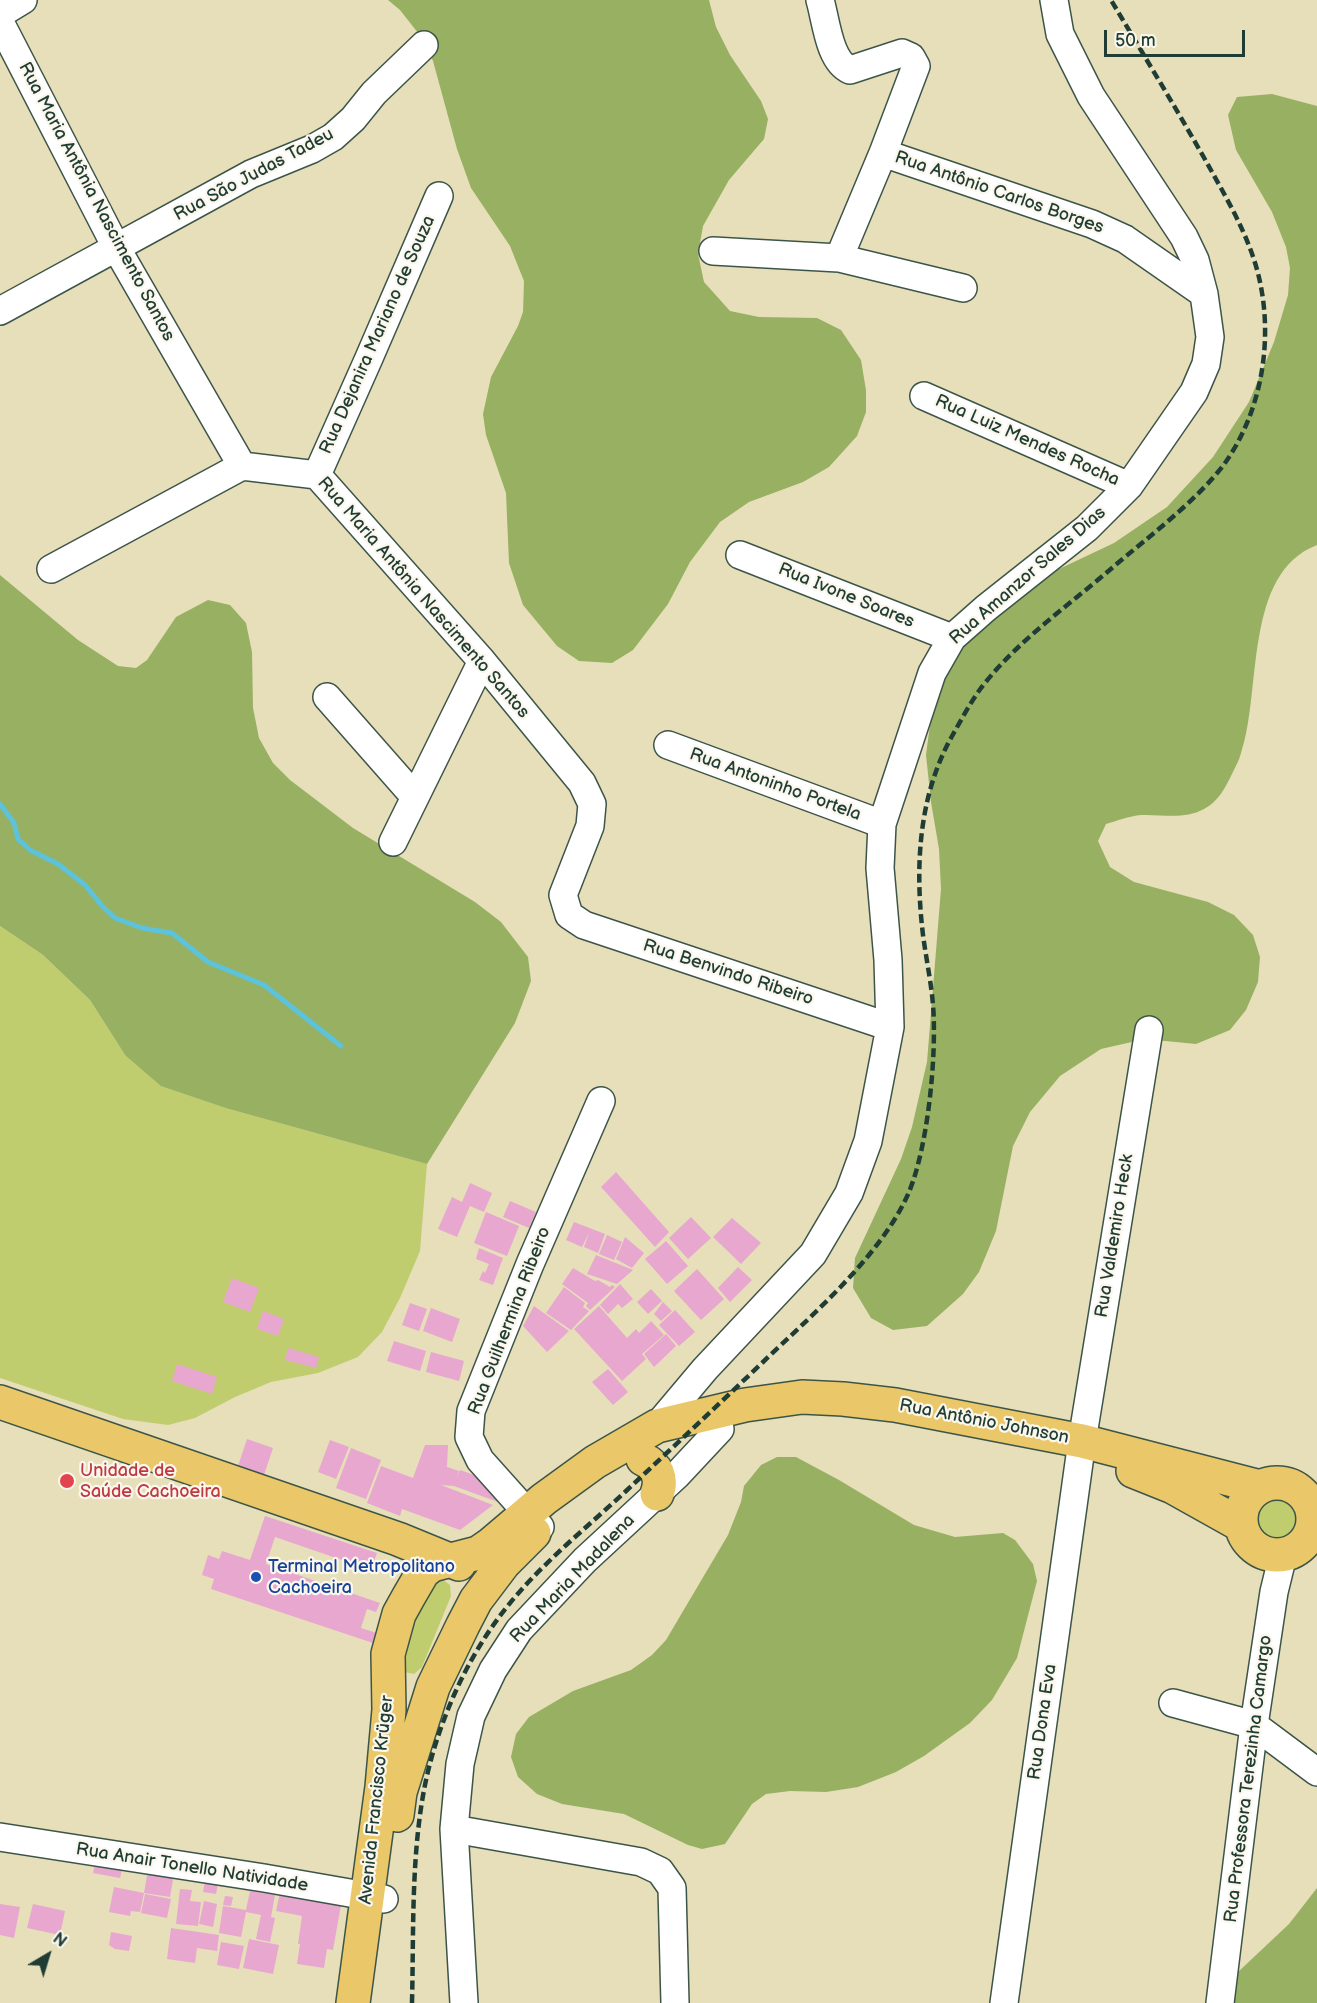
<!DOCTYPE html>
<html>
<head>
<meta charset="utf-8">
<style>
	body { margin:0 }
	#map { position:relative; width:1317px; height:2003px; overflow:hidden; background:#e6dfba; font-family:"Balsamiq Sans",sans-serif }
	canvas { display:block }
	.north { position:absolute; left:18px; top:1925px; width:60px; height:60px; -webkit-text-stroke:4px #fbf7ec; paint-order:stroke; rotate:38deg; font-size:16px; font-weight:700; line-height:24px; text-align:center; color:#1f3d34 }
	.north::after { content:''; display:block; margin:auto; width:21px; height:27px; background:#1f3d34; clip-path:polygon(50% 0,100% 100%,50% 72%,0 100%) }
	.scale { position:absolute; left:1104px; top:30px; width:141px; height:27px; box-sizing:border-box; border:3px solid #1f3d34; border-top:0; padding-left:8px; font-size:18px; line-height:21px; white-space:nowrap; color:#1f3d34; -webkit-text-stroke:4px #fbf7ec; paint-order:stroke }
</style>
</head>
<body>
<div id="map">
<canvas width="1317" height="2003"></canvas>
<div class="north">N</div>
<div class="scale">50 m</div>
</div>
<script>
const ctx = document.querySelector('canvas').getContext('2d');
ctx.lineJoin = 'round';
function fill(path, color) { ctx.fillStyle = color; ctx.fill(path, 'evenodd'); }
function stroke(path, color, width, dash) { ctx.strokeStyle = color; ctx.lineWidth = width; ctx.lineCap = dash ? 'butt' : 'round'; ctx.setLineDash(dash || []); ctx.stroke(path); }
function drawText(font, color, halo, rows, align = 'center') {
  ctx.font = font + ' "Balsamiq Sans",sans-serif'; ctx.lineWidth = 4.5; ctx.setLineDash([]); ctx.textBaseline = 'middle'; ctx.strokeStyle = halo; ctx.fillStyle = color; for (const [text, x, y, turn = 0] of rows) {
    ctx.save(); ctx.translate(x, y); ctx.rotate((+turn || 0) * Math.PI / 180); ctx.textAlign = isNaN(turn) ? turn : align; if (halo) ctx.strokeText(text, 0, 0); ctx.fillText(text, 0, 0); ctx.restore();
  }
}
fill(new Path2D(`
	M0,926L43,955L90,1000L125,1055L229,1109L427,1164L420,1251L400,1298L382,1332L358,1357L318,1373L271,1382L235,1397L195,1418L168,1425L123,1419L0,1378Z
	M1252 1520a25 25 0 1 1 50 0a25 25 0 1 1-50 0Z
	M442,1579L450,1585L451,1596L422,1667L414,1674L404,1672L399,1665L426,1584Z`), '#c0cd6f');
fill(new Path2D(`
	M388,0H709L716,27L730,55L761,101L768,119L764,139L729,180L703,226L698,254L704,282L730,311L759,317L817,318L841,330L861,360L866,390V412L857,436L829,467L803,482L749,502L720,522L690,562L668,604L633,650L612,663L579,661L557,646L523,605L509,563L506,493L486,435L483,414L491,377L518,326L523,312L524,281L510,246L471,188L457,149L433,61L422,38L400,10Z
	M1272,94L1317,106V545C1243,573 1262,692 1241,753C1239,761 1235,767 1232,774C1225,788 1218,802 1204,809C1184,820 1162,814 1141,815C1129,816 1117,821 1106,824L1098,841L1110,867L1134,882L1208,902L1234,915L1253,935L1260,957L1258,982L1246,1010L1230,1030L1196,1044L1145,1039L1101,1049L1060,1076L1030,1112L1013,1146L996,1231L979,1272L963,1294L927,1326L893,1330L871,1318L853,1288L855,1258L901,1159L912,1127L927,1062L941,889L939,849L931,802L926,755L933,702L962,639L1040,578L1114,543L1167,507L1213,457L1249,402L1274,342L1288,295L1290,268L1286,247L1272,212L1236,150L1228,115L1237,97Z
	M0,575L78,640L118,666L136,668L147,660L176,617L208,600L230,605L246,623L252,652L253,708L259,738L273,763L290,780L353,828L475,902L501,922L528,957L531,981L515,1023L427,1164L229,1109L161,1086L125,1055L90,1000L43,955L0,926Z
	M777,1457H796L839,1480L914,1525L955,1537L1003,1533L1015,1540L1033,1564L1037,1581L1017,1658L992,1700L970,1723L924,1756L896,1772L858,1787L826,1792L790,1791L766,1794L752,1804L725,1844L702,1849L688,1845L624,1814L562,1804L537,1794L518,1777L511,1757L516,1734L529,1717L573,1691L631,1670L652,1655L666,1640L728,1535L741,1502L744,1486L761,1465Z
	M1317,1888V2003H1221L1238,1972L1289,1924Z`), '#98b062');
stroke(new Path2D(`
	M0,804L14,823L18,839L30,850L58,864L85,885L103,907L115,918L142,928L172,933L208,962L264,985L341,1046`), '#5cc3da', 5);
fill(new Path2D(`
	M616,1172L669,1232L655,1247L601,1187Z
	M470,1183L492,1193L484,1212L470,1206L457,1237L438,1229L452,1197L462,1202Z
	M510,1201L536,1212L529,1228L503,1217Z
	M486,1212L519,1226L507,1256L474,1243Z
	M691,1217L711,1238L688,1259L669,1238Z
	M732,1218L761,1243L741,1264L713,1237Z
	M574,1222L605,1234L598,1253L584,1247L589,1233L582,1247L566,1240Z
	M607,1235L622,1242L614,1260L599,1254Z
	M625,1237L644,1253L632,1268L616,1259Z
	M666,1241L688,1266L667,1284L645,1259Z
	M479,1248L503,1258L493,1285L479,1280L483,1271L485,1273L489,1264L476,1259Z
	M596,1255L633,1270L617,1284L587,1274Z
	M738,1267L752,1280L730,1302L718,1288Z
	M573,1268L595,1281L598,1280L610,1287L612,1285L615,1287L590,1310L586,1306L588,1303L562,1284Z
	M697,1269L724,1299L701,1320L674,1291Z
	M232,1278L259,1288L250,1312L223,1302Z
	M620,1284L633,1299L622,1308L618,1304L608,1314L600,1305Z
	M564,1287L585,1303L583,1307L589,1311L571,1330L546,1313Z
	M651,1289L662,1301L648,1314L637,1302Z
	M663,1302L672,1311L661,1321L654,1314Z
	M410,1303L427,1309L419,1331L402,1325Z
	M534,1306L569,1331L547,1352L523,1326Z
	M599,1306L627,1338L636,1329L639,1333L651,1321L664,1335L642,1354L646,1359L622,1381L574,1329Z
	M431,1308L460,1319L452,1342L423,1331Z
	M675,1310L695,1332L679,1346L659,1325Z
	M263,1311L284,1319L278,1336L257,1329Z
	M666,1334L676,1346L654,1367L644,1354Z
	M394,1341L426,1351L420,1371L387,1361Z
	M288,1348L319,1357L316,1368L285,1360Z
	M431,1352L464,1361L459,1381L426,1372Z
	M177,1364L217,1377L212,1394L172,1381Z
	M608,1369L628,1392L613,1405L592,1382Z
	M247,1439L273,1448L263,1478L237,1469Z
	M330,1440L349,1447L336,1479L318,1472Z
	M425,1445H448L447,1467L459,1471L456,1479L460,1470L497,1483L498,1502L454,1486L441,1485L493,1505L460,1530L402,1509L400,1516L367,1503L381,1466L413,1478Z
	M351,1448L381,1460L366,1499L336,1488Z
	M265,1516L377,1553L371,1570L275,1537L266,1564L380,1603L376,1612L367,1609L361,1628L377,1633L373,1643L211,1589L214,1579L202,1575L208,1555L219,1559L222,1551L250,1560Z
	M96,1859L123,1865L120,1878L93,1873Z
	M148,1870L174,1874L170,1897L144,1893Z
	M205,1881L218,1884L216,1894L203,1892Z
	M114,1887L144,1893L140,1912L131,1911L130,1916L109,1912Z
	M180,1889L192,1890L190,1901L201,1902L198,1926L176,1924Z
	M250,1891L275,1895L271,1917L275,1918L270,1942L256,1939L261,1915L246,1912L241,1937L219,1933L223,1906L246,1910Z
	M280,1892L341,1905L333,1950L327,1949L324,1968L297,1964L300,1944H298L302,1916L276,1911Z
	M145,1894L171,1899L167,1918L141,1913Z
	M225,1896L233,1897L231,1906L223,1905Z
	M204,1901L217,1904L213,1927L199,1924Z
	M0,1904L20,1907L14,1938L0,1935Z
	M33,1904L65,1911L60,1935L27,1928Z
	M171,1928L219,1935L217,1951L197,1948L195,1963L167,1959Z
	M111,1932L132,1936L129,1951L115,1949L109,1945Z
	M249,1939L279,1945L273,1974L243,1968Z
	M221,1942L244,1946L239,1969L217,1965Z`), '#e8a7cf');
const minor = new Path2D(`
	M820,0C826,20 829,61 850,70L902,53L911,57L916,66L883,153L839,258
	M0,14L23,0
	M0,22L117,249L242,466L317,475L482,661L582,783L592,804L590,826L563,895L569,915L584,925L890,1027
	M883,153L1092,224L1125,239L1204,294
	M713,251L839,258L963,288
	M0,311L251,174L312,149L333,137L353,119L374,93L424,45
	M924,396L1129,486
	M317,475L369,358L439,196
	M740,555L952,638
	M51,569L242,466
	M327,697L415,797
	M668,745L882,824
	M393,842L482,661
	M657,1426L705,1369L813,1254L849,1193L868,1141L890,1027L888,960L880,868L882,824L932,673L952,638L986,608L1087,528L1129,486L1194,392L1206,364L1210,337L1204,294L1195,260L1184,237L1091,96L1060,34L1054,0
	M540,1527L480,1460L469,1437L471,1411L530,1264L601,1101
	M1173,1703L1254,1725L1317,1772
	M454,1829L641,1862L660,1871L672,1888L675,2003
	M0,1837L264,1878L384,1899
	M464,2003L454,1829L460,1764L471,1716L493,1670L519,1630L585,1560L677,1475L720,1429
	M1004,2003L1082,1441L1149,1030
	M1220,2003L1254,1725L1274,1592L1283,1555`);
const major = new Path2D(`
	M0,1402L398,1539L459,1564
	M643,1459C657,1466 663,1478 657,1494
	M1133,1471L1173,1487L1241,1525
	M1241 1519a36 36 0 1 1 72 0a36 36 0 1 1-72 0Z
	M397,1815L400,1792L433,1687L463,1625L476,1600L504,1563L534,1533
	M353,2003L382,1787L389,1710L388,1654L399,1614L409,1596L423,1572L432,1565L478,1553L491,1544L544,1499L595,1462L657,1426L745,1405L802,1397L843,1399L895,1405L1082,1441L1260,1487`);
stroke(minor, '#3d5548', 30);
stroke(major, '#3d5548', 36);
stroke(minor, '#fff', 27);
stroke(major, '#eac769', 33);
stroke(new Path2D(`
	M412,2003C414,1923 410,1833 432,1756C447,1703 472,1651 506,1608C540,1565 585,1529 625,1492C671,1449 717,1406 763,1362C812,1315 882,1255 909,1192C928,1146 937,1055 933,1005C931,981 926,958 923,935C915,869 918,798 951,738C960,722 970,703 981,688C1017,641 1068,606 1112,568C1148,537 1197,501 1225,463C1261,412 1273,343 1260,282C1251,239 1228,201 1207,163C1176,108 1143,54 1111,0`), '#1f3d34', 4.5, [9, 4.5]);
for (const [x, y, r, color] of [
	[67,1481,8,"#e0444e"],
	[256,1577,6,"#1a4fb4"]
]) { const dot = new Path2D(); dot.arc(x, y, r, 0, 2 * Math.PI); ctx.fillStyle = color; ctx.fill(dot); stroke(dot, '#fbf7ec', 2); }
drawText('18px', '#1f3d34', '#fbf7ec', [
	["Rua São Judas Tadeu",254,175,-28],
	["Rua Antônio Carlos Borges",999,193,19],
	["Rua Maria Antônia Nascimento Santos",96,202,62],
	["Rua Dejanira Mariano de Souza",378,335,-66],
	["Rua Luiz Mendes Rocha",1027,441,24],
	["Rua Amanzor Sales Dias",1028,576,-41],
	["Rua Ivone Soares",846,596,22],
	["Rua Maria Antônia Nascimento Santos",423,598,49],
	["Rua Antoninho Portela",775,785,20],
	["Rua Benvindo Ribeiro",728,973,18],
	["Rua Valdemiro Heck",1115,1236,-81],
	["Rua Guilhermina Ribeiro",510,1321,-69],
	["Rua Antônio Johnson",984,1422,11],
	["Rua Maria Madalena",573,1579,-46],
	["Rua Dona Eva",1043,1722,-82],
	["Rua Professora Terezinha Camargo",1249,1779,-83],
	["Avenida Francisco Krüger",377,1800,-84],
	["Rua Anair Tonello Natividade",192,1868,9]
]);
drawText('18px', '#be3a42', '#fbf7ec', [
	["Unidade de",80,1471],
	["Saúde Cachoeira",80,1492]
], 'left');
drawText('18px', '#164399', '#fbf7ec', [
	["Terminal Metropolitano",268,1567],
	["Cachoeira",268,1588]
], 'left');
</script>
</body>
</html>
